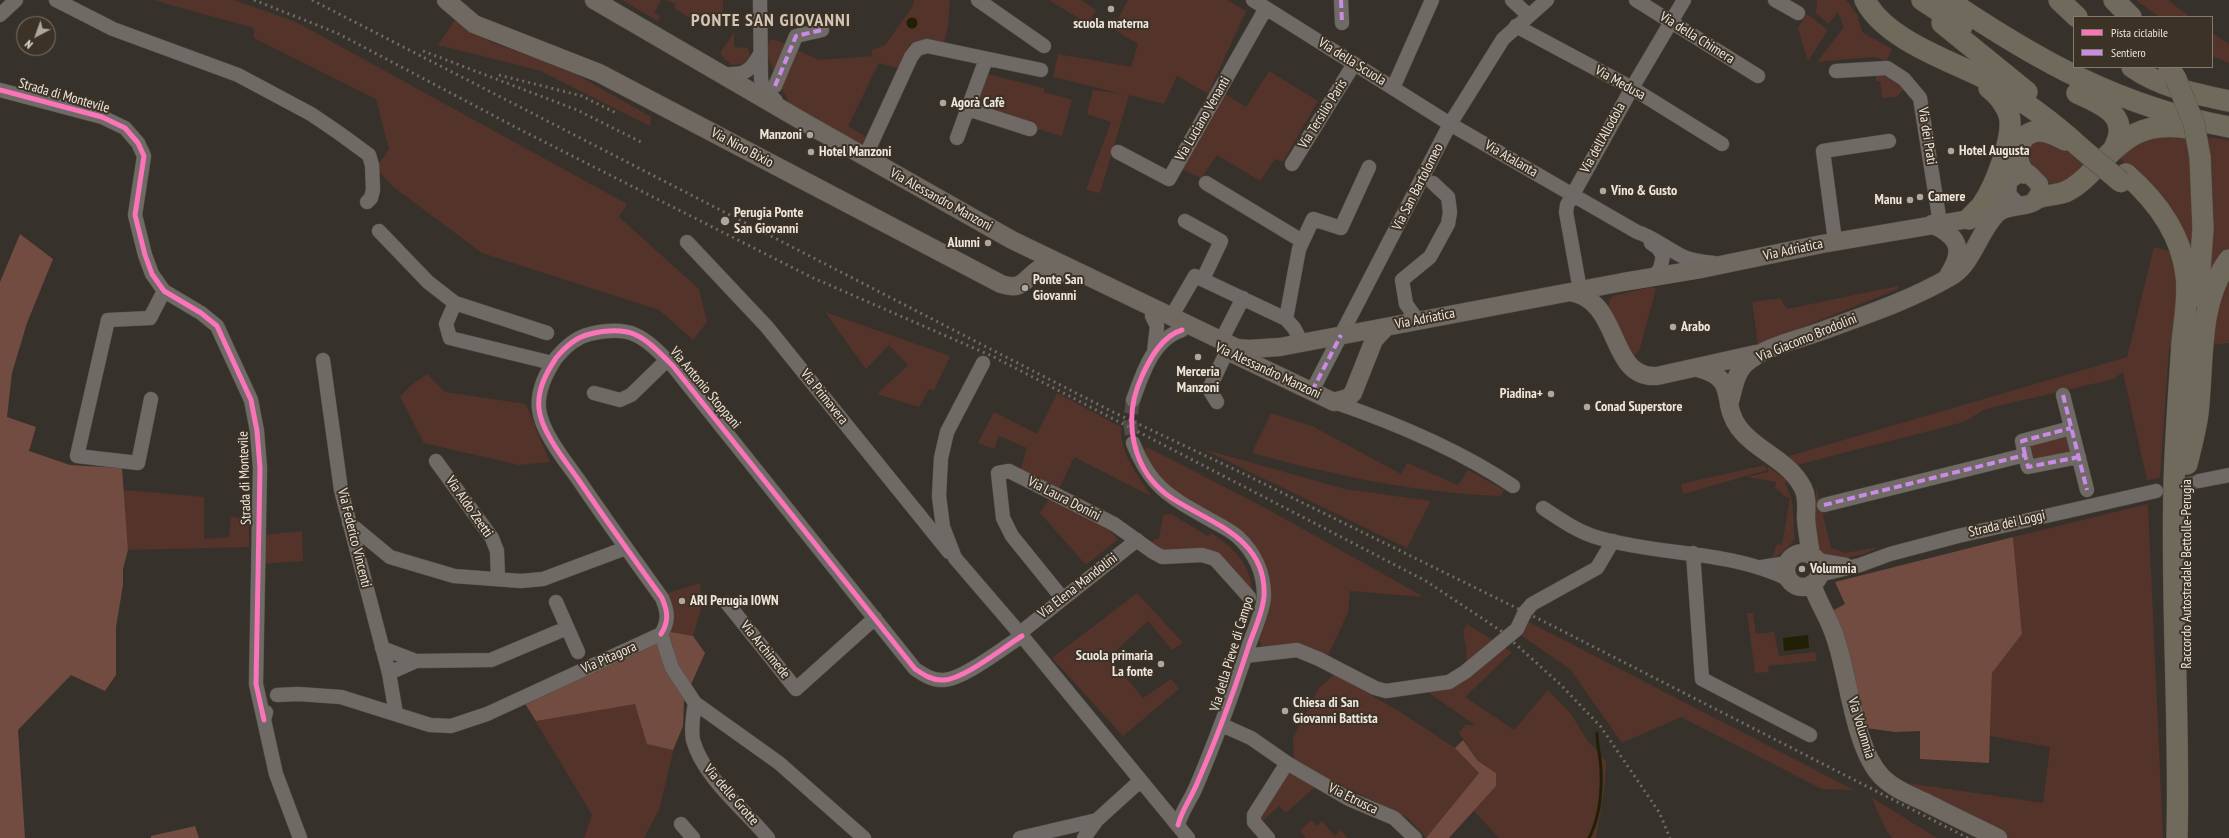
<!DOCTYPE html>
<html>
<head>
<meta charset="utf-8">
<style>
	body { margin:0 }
	#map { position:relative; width:2229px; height:838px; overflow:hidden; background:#37312b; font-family:"PT Sans Narrow",sans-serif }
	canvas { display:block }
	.legend { position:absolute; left:2073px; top:16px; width:140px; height:52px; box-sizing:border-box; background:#3c3226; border:1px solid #837a70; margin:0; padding:5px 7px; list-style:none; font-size:12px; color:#ede6de }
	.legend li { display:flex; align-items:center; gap:8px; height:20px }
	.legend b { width:20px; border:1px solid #837a70 }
	.north { position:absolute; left:16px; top:16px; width:40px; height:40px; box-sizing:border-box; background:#3c3226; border:1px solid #837a70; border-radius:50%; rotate:221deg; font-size:11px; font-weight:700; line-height:16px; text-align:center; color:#ede6de }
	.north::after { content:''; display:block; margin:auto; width:14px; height:18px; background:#ada79f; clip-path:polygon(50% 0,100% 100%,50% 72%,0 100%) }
</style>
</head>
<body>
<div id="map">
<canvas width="2229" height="838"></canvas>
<ul class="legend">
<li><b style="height:5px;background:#fb73b8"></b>Pista ciclabile</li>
<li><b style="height:5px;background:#ca8be6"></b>Sentiero</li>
</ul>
<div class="north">N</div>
</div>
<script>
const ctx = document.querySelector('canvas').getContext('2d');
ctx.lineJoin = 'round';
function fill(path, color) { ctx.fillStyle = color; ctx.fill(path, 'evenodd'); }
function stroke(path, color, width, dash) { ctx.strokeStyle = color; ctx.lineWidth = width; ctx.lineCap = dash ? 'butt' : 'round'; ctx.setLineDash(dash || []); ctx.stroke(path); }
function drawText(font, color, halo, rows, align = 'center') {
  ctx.font = font + ' "PT Sans Narrow",sans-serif'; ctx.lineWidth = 4; ctx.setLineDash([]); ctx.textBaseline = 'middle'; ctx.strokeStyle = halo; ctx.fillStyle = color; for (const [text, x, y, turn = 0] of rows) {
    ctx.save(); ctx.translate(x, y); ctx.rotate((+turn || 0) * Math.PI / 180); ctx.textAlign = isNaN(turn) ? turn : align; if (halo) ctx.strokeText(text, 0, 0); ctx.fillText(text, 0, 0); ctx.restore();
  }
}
fill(new Path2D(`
	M153,0H234L296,22L627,204L619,217L699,289L707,322L693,340L659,310L482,253L392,186L376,168L389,149L376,99L254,38V28Z
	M622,0H661L654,13L660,16L658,21Z
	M666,0H723L722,20L698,13L693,20L674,8L676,4Z
	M914,0H950L948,25L944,43L910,44L898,68L879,63L848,126L866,137L862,144L791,105L777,81L770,62L767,50L769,41L774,39L819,60L872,56V50L885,45L913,6Z
	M1049,0H1081L1096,10L1088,24Z
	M1128,0H1227L1246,11L1208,94L1177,76L1164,104L1129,95L1100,193L1086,190L1111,122L1087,114L1093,90L1123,94L1053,77L1058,54L1131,67L1138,44L1113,29Z
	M1817,0H1846L1857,14L1862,32L1892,49L1886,61L1874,57L1817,62L1844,27L1838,12L1828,24L1816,13Z
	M2136,0H2168L2190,17H2159Z
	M1807,14L1828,30L1808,61L1798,28Z
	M455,20L491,42L567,69L651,117L650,126L541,71L438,45Z
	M734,32V47L748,48L750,56L742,64L731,65L722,56L721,52Z
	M2212,33L2229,44V63L2212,56Z
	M1269,71L1318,101L1283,162L1275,159L1260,181L1217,155L1201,178L1180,168L1224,93L1246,107Z
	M987,74L1044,88V92L1072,100L1062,136L976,112Z
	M1876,76H1896L1904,89L1896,97L1882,98L1880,81H1876Z
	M2159,130L2229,140V343L2169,349L2160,478L2147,480L2123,372L2114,379L1985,409L1964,422L1797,465L1789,456L2127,357L2154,247L2187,256L2170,212L2117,155Z
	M2055,137L2090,165L2067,183L2051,184L2027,165L2024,147L2032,138Z
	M1898,286V289L1758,345L1752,302L1780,298L1787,309Z
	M1651,287L1656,289L1640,348L1633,358L1609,308V301L1604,306L1613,296Z
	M825,312L950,356L934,391L929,389L919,407L877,394L908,365L889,345L866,369Z
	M427,374L445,392L526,404L550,462L519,465L424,443L400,397L409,387Z
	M1057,393L1121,427C1120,455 1137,473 1151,496L1074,457L1059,489L1020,471L1027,448L999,436L994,449L978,443L994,412L1037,434Z
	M1271,413L1312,426L1401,474L1407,463L1458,485L1468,470L1504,490L1501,496C1415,493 1334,475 1252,453Z
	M2067,434L2072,455L2035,463L2030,442Z
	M1147,447L1269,510L1424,597L1350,591L1348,613L1328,655L1296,643L1263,649L1259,640L1267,615L1262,561L1157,476L1145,459L1144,451Z
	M1203,449L1345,489L1431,501L1407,548Z
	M1765,465L1767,470L1683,494L1681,484Z
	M1768,466L1787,481L1785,484C1796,502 1792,519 1795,539L1782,553L1772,558L1777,544L1782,545L1790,498L1784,496L1781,492L1775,488L1776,482L1748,477L1768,472Z
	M1816,486L1831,548L1845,553L1878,547C1867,554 1853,558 1840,558C1832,558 1821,556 1818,548C1812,533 1817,503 1816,486Z
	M123,490L204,497V539L229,537L231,517L249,519V547L128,550Z
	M1051,496L1108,528L1118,539L1086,565L1040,513Z
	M2148,504L2163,838H2009L1908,783L2043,803L2050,747L1990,736L1992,673L2022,634L2013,537Z
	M1171,514L1208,536L1211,533C1231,545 1253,566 1252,593L1219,556L1165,552L1147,543L1159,538L1163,515Z
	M302,531L303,561L263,564V535Z
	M700,583L702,606L693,636L705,653L684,700L683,726L674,748L659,810L644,838H584L592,815L524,702L658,641L670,632L673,611L668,593Z
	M1137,593L1183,643L1172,650L1148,621L1109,657L1143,698L1171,679L1179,689L1123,736L1052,658Z
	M1747,613H1753L1756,634L1774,632L1779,656L1815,652L1817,661L1768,666L1769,672L1755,673Z
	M1529,622L1854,790L1822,789L1681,717L1622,743L1570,669L1522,636Z
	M1467,624L1512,652L1465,697L1514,730L1548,690L1571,714L1587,740L1606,761L1605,784L1596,838H1499L1473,810L1496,786V773L1478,761L1459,733L1465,725H1475L1425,690L1464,675L1467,654L1463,631Z
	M1335,674L1402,713L1455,748L1479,773L1426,838L1408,818L1294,762L1293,737L1319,688Z
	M1288,769L1317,785L1286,813L1279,806L1259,824L1257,813Z
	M1871,797L1937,838H1892L1886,830Z
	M1311,820L1317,826L1322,821L1335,836L1341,830L1348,838H1306L1300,831Z`), '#54332a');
fill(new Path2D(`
	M20,234L53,259L27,323L12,373L7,417L36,427L29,451L70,465L122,468L128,550L123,569V585L116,627V675L105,691L71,675L18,730L25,838H0V282Z
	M2013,537L2022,634L1992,673L1989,763L1920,759V731L1895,732L1866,728L1834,610L1845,604L1835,582Z
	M670,632L693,636L705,653L684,700L683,726L673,750L647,744L635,704L536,721L524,702L658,641Z
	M1463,740L1478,761L1496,773V786L1449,838H1426L1479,773L1455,748Z
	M195,826L199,838H151V836Z`), '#724b41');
fill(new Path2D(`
	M906.5 23a5.5 5.5 0 1 1 11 0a5.5 5.5 0 1 1-11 0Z
	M1808,635L1809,648L1784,651L1783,638Z`), '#212004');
stroke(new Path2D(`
	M1589,838C1599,818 1602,793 1601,771C1601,758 1597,746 1597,733`), '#212004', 3);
stroke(new Path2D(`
	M1133,400L1130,421L1133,443
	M2166,489L2199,481`), '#524c46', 14, [14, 7]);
const minor = new Path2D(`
	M56,0L113,29L238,75L311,114L339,133L369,155L372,165L373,190L371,198L367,202
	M760,0L761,78L762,86L776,101
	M978,0L1044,46
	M1253,0L1450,124L1637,232C1654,237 1668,250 1684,257C1694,261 1704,262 1714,263
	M1341,0L1342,23
	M1512,0L1528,15
	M1636,0L1758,76
	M1775,0L1798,13
	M0,15L16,0
	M1516,26L1632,88L1722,144
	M1836,71L1887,68L1904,79L1920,98L1940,223
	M721,74C743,75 749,74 760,54
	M775,86L796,36L822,30
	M1393,88L1432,0
	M0,90L102,117L125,128L138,143L144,156L135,215L145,255L152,274L164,291L201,313L217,326L251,400L257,431L260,468L256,684L264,720
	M968,109L1030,129
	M957,138L986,59
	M1118,152L1169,179L1266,8
	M865,157L911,57L917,49L927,46L1041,70
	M1292,164L1354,64
	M1206,183L1302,241
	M1185,221L1221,241L1203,279
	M379,231L428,282L455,303L446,324L450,338L552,363
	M1835,241L1823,151L1889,141
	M687,242L767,327L949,552
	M1651,243L1658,248L1663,256L1660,269L1653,277
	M1580,290L1566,212L1567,205L1632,88L1684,0
	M455,303L547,333
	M1152,316L1157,326L1154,352
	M1171,317L1195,276L1286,319
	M1418,321L1406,304L1402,280L1430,257L1448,224L1450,212L1448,197L1433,183
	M1221,341L1243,298
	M1302,343L1294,328L1286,319L1299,249L1313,219L1341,228L1369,167
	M323,360L341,490L389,673L396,714
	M983,363L947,432L941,458L939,496L943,527L955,558L1022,636L1188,838
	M1312,391L1450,124L1503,39L1547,0
	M594,393L620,400L631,395L667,360
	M2063,395L2087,490
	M151,399L138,463L77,456L108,320L150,318L164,291
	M1133,400C1142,375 1153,339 1182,330
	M1217,402L1209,389L1227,351
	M1334,402C1395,423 1458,449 1513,486
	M1133,443C1150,486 1168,496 1207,518C1217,524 1229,529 1238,537C1255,553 1264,573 1264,596C1263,612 1254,630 1249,645C1233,693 1216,740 1196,787C1190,801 1182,810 1178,825
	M2025,455L2022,441L2071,428
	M436,461L492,538L497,551L498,579
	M2199,481L2229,475
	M1824,505L2025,455L2028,467L2079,457
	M1543,508C1561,520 1578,532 1599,538C1661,556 1729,550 1788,579
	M349,523L390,557L454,576L521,581L543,579L626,548
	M1693,553L1702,679L1810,735
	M1817,560L1846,565
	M1762,567L1787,563
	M1819,575L1860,565L1890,554L1958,536L2156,491
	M1063,599L1012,536L1003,518L998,473L1009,471L1114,524L1153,552L1162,557L1202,555L1215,559L1249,597
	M556,602L578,652
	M727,603L796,689L875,618
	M1020,633L1137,540
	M661,634C669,621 668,612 662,598C634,559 605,519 578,479C565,461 541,431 539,409C537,390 546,373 556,358C565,347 576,337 590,334C633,324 644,337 673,366L915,669C924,675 933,681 944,680C964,679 1004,647 1022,636
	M661,634L672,668L695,703L779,763L864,838
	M382,648L416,661
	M1245,656L1297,650L1319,659L1375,688L1386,691L1449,682L1465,672L1517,629L1525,612L1532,604L1597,568L1613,541
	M389,673L416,661L491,660L567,628
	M277,695L298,694L341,697L430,725L451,726L487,714L661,634
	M695,703C693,715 691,729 693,740C703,777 744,809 768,838
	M266,712L264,720L276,774L300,838
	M1222,725L1251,738L1287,763L1349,799L1394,818L1415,838
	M681,824L693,838
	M1020,838L1097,820L1140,781
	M1084,838L1097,820
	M1268,838L1254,822V815L1287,763`);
const major = new Path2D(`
	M446,0L474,24L599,73L1001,284C1023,291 1023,280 1039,269L1065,274
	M594,0L802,121L1012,240L1237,348L1249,349L1280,347L1623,282L1701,269L1822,244L1969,219L1986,212L2006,191
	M1932,224C1958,236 1965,249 1949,274
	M1570,292C1623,301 1607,379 1657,376L1756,354
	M1227,351L1334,402L1348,398L1353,393L1374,340L1386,327
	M1698,368C1740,379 1719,401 1739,428C1757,452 1788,459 1803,488C1808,498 1806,508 1806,519C1807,530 1809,543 1811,555
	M1729,405C1733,391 1735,373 1746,363C1765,347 1793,341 1816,333C1860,317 1909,301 1950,277C1974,264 1980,227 1999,212C2014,201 2045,213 2039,184L2029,174L2019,173L2008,181L2007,195L2017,205
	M1786 570a17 17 0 1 1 34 0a17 17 0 1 1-34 0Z
	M1812,584C1817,601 1828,616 1834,634C1849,674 1853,747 1882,777C1894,789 1912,796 1927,803C1950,815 1974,826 1998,838`);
const highway = new Path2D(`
	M1865,0C1884,39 1949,60 1986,79C2020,98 2054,123 2082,149
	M1922,0L1962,26
	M1948,0C2038,61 2121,107 2229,127
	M2059,0L2077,17
	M2114,0L2131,17
	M1942,23L2027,92
	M2132,67C2160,87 2196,94 2229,101
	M2169,67L2176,79
	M2077,93C2104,105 2132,116 2113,150
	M2024,173C2011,156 2019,130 2041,131C2050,132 2058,136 2065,140
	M2126,174C2157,201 2181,233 2186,275C2189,297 2184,321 2182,343C2179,391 2175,439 2174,487C2171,604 2180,721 2177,838
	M2038,198C2046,195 2057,195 2065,192C2077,187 2087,177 2096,167C2125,137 2143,121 2187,128
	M1969,219C1973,214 1978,210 1982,205C1994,188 2015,136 2009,115C2006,106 1998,94 1989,88
	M2198,296L2203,229L2200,157
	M2187,464C2191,447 2196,430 2198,413C2204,363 2197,303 2229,260`);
stroke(minor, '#534f49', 15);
stroke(major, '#534f49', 19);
stroke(highway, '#534f49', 22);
stroke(minor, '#6f6a65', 14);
stroke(major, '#6f6961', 18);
stroke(highway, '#706a5d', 21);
stroke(new Path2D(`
	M254,0L337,33L517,128L811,277L992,356L1426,581L1501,631L1561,685L1601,727L1659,812L1670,838
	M312,0L1111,411L1242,473L1547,623L1968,838
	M423,51L577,110L643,143
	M499,75L582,96L616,113`), '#6e6a65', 3, [2, 4]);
const highwayBridge = new Path2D(`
	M2176,79L2194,124L2200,157
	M2082,149L2121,182`);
stroke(highwayBridge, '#534f49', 22, []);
stroke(highwayBridge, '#706a5d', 21);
stroke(new Path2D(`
	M1341,0L1342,23
	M775,86L796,36L822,30
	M1312,391L1341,335
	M2063,395L2087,490
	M2025,455L2022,441L2071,428
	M1824,505L2025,455L2028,467L2079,457`), '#ca8be6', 4, [8, 4]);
stroke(new Path2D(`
	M0,90L102,117L125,128L138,143L144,156L135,215L145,255L152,274L164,291L201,313L217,326L251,400L257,431L260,468L256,684L264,720
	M661,634C669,621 668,612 662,598C634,559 605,519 578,479C565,461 541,431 539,409C537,390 546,373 556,358C565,347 576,337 590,334C633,324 644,337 673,366L915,669C924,675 933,681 944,680C964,679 1004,647 1022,636
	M1178,825C1182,809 1192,797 1198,781C1217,738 1233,694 1248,648C1253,632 1263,613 1264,596C1267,539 1213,524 1173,499C1131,472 1122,419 1142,376C1150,358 1162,336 1182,330`), '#fb73b8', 5);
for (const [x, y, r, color] of [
	[1111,9,4,"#ada79f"],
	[943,103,4,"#ada79f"],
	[810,135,4,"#ada79f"],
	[1951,151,4,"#ada79f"],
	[811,152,4,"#ada79f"],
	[1603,191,4,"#ada79f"],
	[1920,197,4,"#ada79f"],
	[1910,200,4,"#ada79f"],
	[725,221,5,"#ada79f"],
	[988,243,4,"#ada79f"],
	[1025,288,4,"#ada79f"],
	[1673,327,4,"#ada79f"],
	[1198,357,4,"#ada79f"],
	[1551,394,4,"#ada79f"],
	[1587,407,4,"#ada79f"],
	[1802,569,4,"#ada79f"],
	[682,601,4,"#ada79f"],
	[1161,664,4,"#ada79f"],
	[1285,711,4,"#ada79f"]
]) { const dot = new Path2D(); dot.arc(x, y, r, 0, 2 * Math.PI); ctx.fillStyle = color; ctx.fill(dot); stroke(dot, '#3c3226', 1.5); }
drawText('bold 14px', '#ede6de', '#3c3226', [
	["scuola materna",1111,24,"center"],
	["Agorà Cafè",951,103],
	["Manzoni",802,135,"right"],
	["Hotel Augusta",1959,151],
	["Hotel Manzoni",819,152],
	["Vino & Gusto",1611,191],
	["Camere",1928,197],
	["Manu",1902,200,"right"],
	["Perugia Ponte",734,213],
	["San Giovanni",734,229],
	["Alunni",980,243,"right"],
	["Ponte San",1033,280],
	["Giovanni",1033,296],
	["Arabo",1681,327],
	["Merceria",1198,372,"center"],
	["Manzoni",1198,388,"center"],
	["Piadina+",1543,394,"right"],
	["Conad Superstore",1595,407],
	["Volumnia",1810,569],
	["ARI Perugia I0WN",690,601],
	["Scuola primaria",1153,656,"right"],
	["La fonte",1153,672,"right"],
	["Chiesa di San",1293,703],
	["Giovanni Battista",1293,719]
], 'left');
drawText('14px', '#ede6de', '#3c3226', [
	["Via della Chimera",1697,38,32],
	["Via della Scuola",1352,62,32],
	["Via Medusa",1620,83,29],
	["Strada di Montevile",64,96,16],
	["Via Tersilio Paris",1323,114,-58],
	["Via Luciano Venanti",1203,119,-60],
	["Via dei Prati",1927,136,81],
	["Via dell'Allodola",1603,138,-61],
	["Via Nino Bixio",742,148,28],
	["Via Atalanta",1511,159,30],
	["Via San Bartolomeo",1418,187,-63],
	["Via Alessandro Manzoni",941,200,29],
	["Via Adriatica",1793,250,-12],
	["Via Adriatica",1425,319,-11],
	["Via Giacomo Brodolini",1807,338,-22],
	["Via Alessandro Manzoni",1268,371,25],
	["Via Antonio Stoppani",705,388,50],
	["Via Primavera",824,397,51],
	["Strada di Montevile",245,478,-92],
	["Via Laura Donini",1064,499,27],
	["Via Aldo Zeetti",469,507,55],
	["Strada dei Loggi",2007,524,-13],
	["Via Federico Vincenti",354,538,76],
	["Raccordo Autostradale Bettolle-Perugia",2187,574,-90],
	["Via Elena Mandolini",1078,586,-38],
	["Via Archimede",765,650,51],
	["Via della Pieve di Campo",1232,654,-73],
	["Via Pitagora",609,658,-24],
	["Via Volumnia",1861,728,73],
	["Via delle Grotte",731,795,49],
	["Via Etrusca",1353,799,26]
]);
ctx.letterSpacing = '1px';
drawText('bold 18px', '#d2c5b6', '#3c3226', [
	["PONTE SAN GIOVANNI",771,21]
]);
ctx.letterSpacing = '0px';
</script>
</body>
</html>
